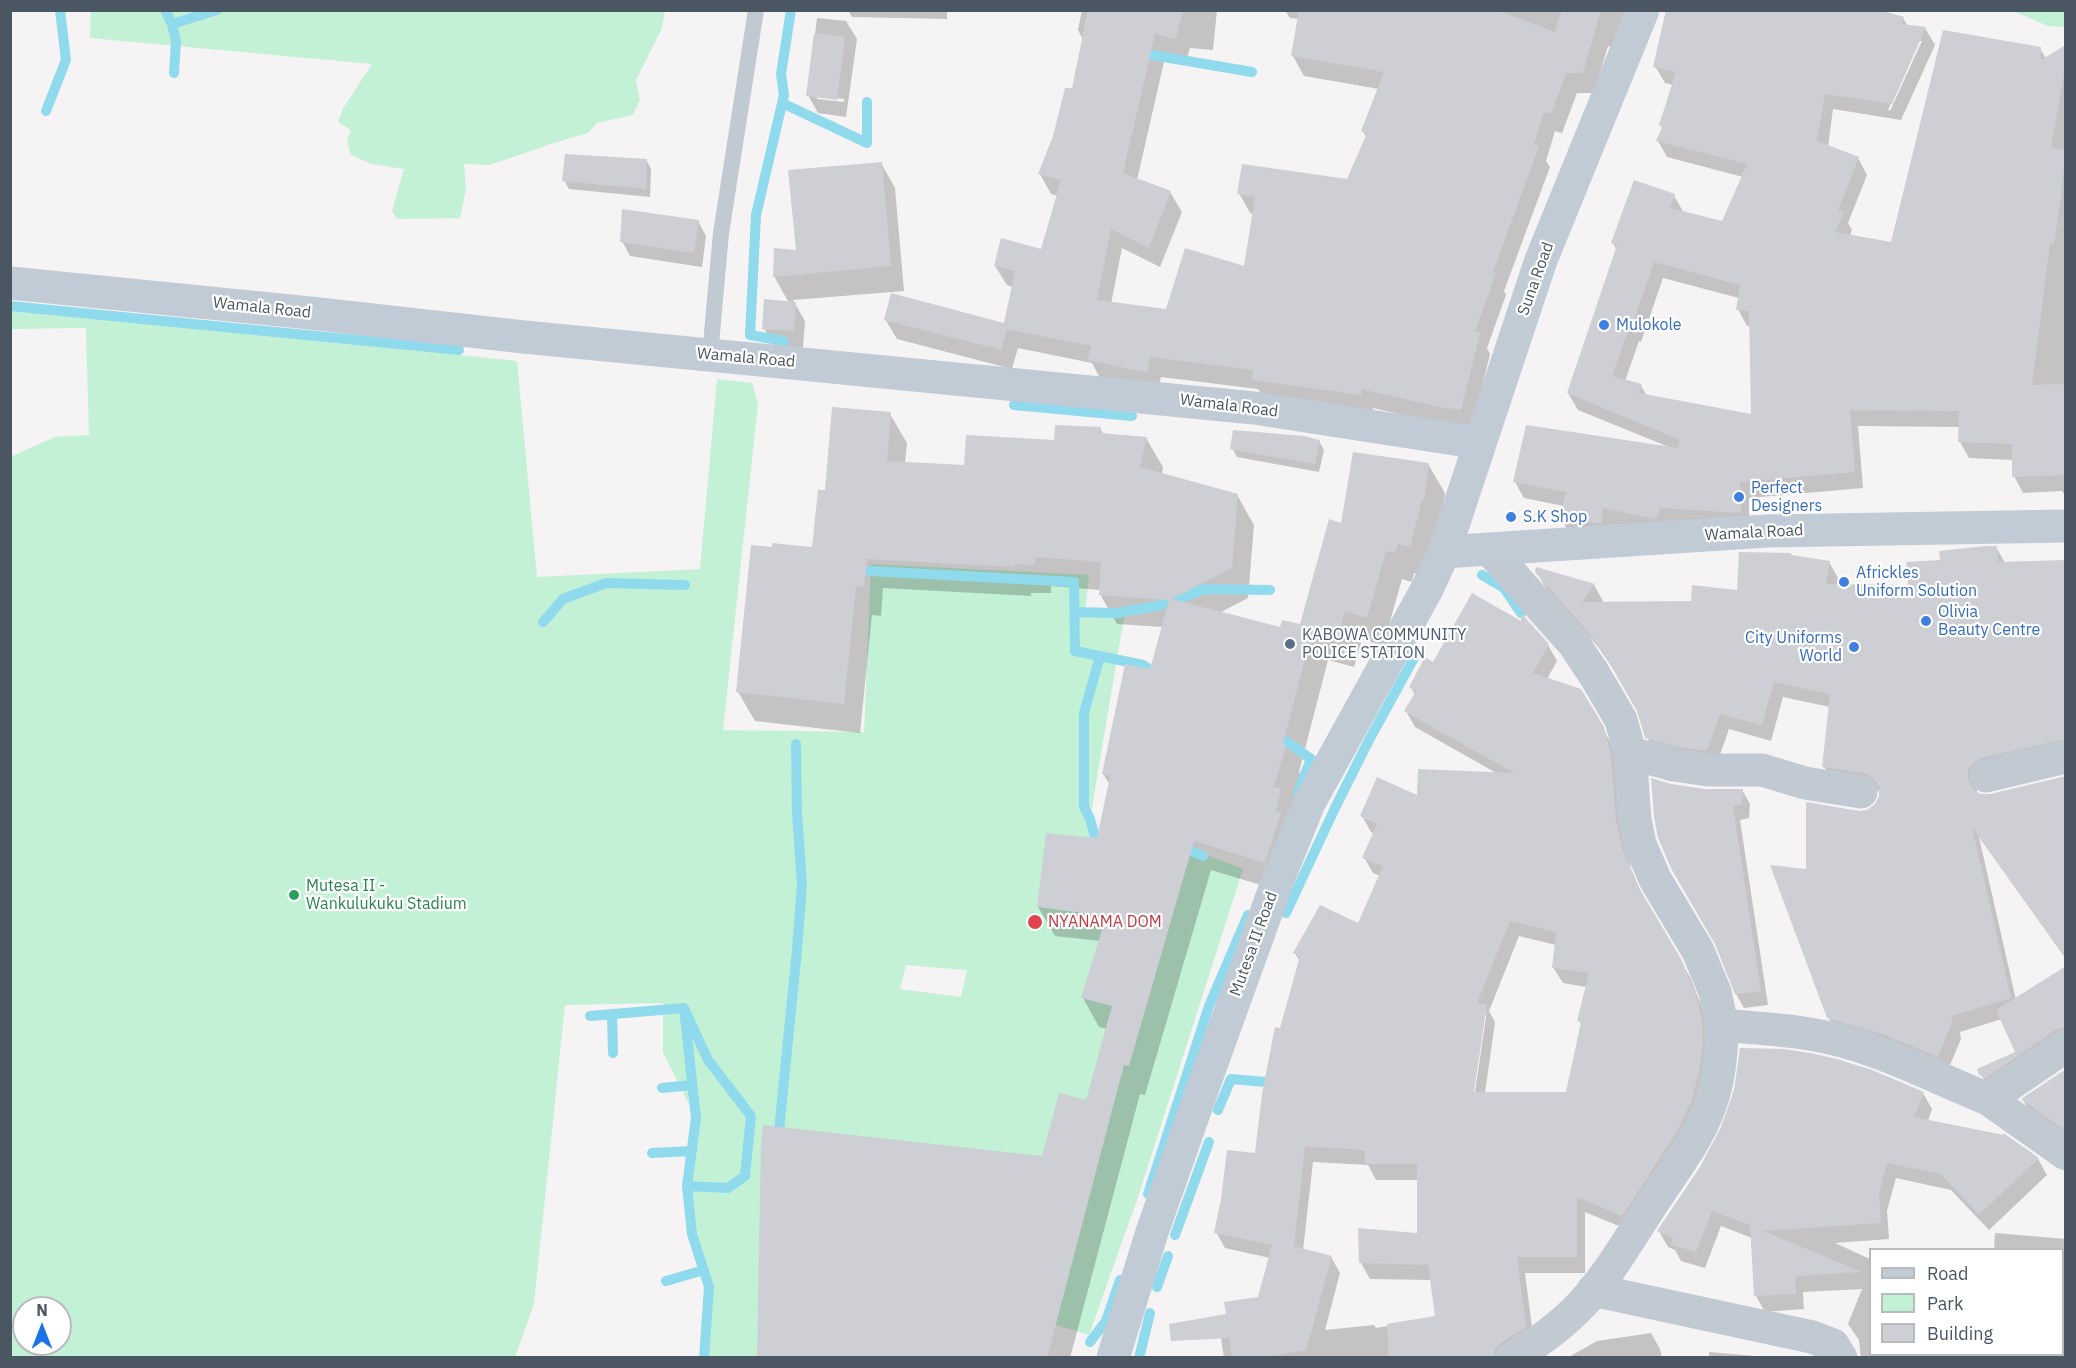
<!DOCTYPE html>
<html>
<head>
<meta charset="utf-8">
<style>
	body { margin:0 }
	#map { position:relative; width:2076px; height:1368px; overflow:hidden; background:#f5f3f3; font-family:"IBM Plex Sans",sans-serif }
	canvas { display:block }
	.frame { position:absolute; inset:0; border:12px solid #4a5661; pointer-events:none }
	.legend { position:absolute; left:1869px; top:1248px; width:195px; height:108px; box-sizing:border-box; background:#fff; border:2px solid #b7bbc0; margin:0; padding:8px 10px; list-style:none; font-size:18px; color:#4a5661 }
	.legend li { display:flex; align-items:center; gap:12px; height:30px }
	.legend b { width:30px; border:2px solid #b7bbc0 }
	.north { position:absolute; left:12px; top:1296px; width:60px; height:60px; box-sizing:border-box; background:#fff; border:2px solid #b7bbc0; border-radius:50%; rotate:0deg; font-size:16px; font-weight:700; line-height:24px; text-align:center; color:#4a5661 }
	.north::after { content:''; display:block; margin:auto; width:21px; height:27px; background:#1a73e8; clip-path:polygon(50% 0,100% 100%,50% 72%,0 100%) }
</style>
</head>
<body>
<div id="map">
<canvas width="2076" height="1368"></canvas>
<div class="frame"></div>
<ul class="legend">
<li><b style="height:8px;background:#c1cbd6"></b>Road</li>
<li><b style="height:16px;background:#c3f1d5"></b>Park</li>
<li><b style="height:16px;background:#cdcfd5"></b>Building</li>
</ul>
<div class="north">N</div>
</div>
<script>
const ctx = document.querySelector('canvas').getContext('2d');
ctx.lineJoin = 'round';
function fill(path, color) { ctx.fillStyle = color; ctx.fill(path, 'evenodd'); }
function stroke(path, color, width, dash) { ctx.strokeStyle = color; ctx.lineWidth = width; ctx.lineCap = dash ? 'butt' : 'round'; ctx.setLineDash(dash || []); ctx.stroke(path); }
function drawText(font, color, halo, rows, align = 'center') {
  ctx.font = font + ' "IBM Plex Sans",sans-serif'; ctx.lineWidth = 4.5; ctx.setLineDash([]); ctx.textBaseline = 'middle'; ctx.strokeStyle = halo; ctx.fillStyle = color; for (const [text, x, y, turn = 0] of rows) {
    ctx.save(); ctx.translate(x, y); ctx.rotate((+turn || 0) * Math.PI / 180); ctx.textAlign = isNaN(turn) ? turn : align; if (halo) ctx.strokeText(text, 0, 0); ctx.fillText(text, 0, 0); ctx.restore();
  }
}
fill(new Path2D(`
	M91,10H665V11L662,28L636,80L640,100L633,115L597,123L588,133L550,144L490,165L464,164L466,189L460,218L397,219L392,211L404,169L372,164L351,155L347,141L351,130L338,122L344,107L372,64L90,38Z
	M2013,11H2065V27L2048,26Z
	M11,311L125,320L517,361L537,577L700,569L717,379L752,383L758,404L723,730L864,732L871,564L1089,575L1085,612H1125L1090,819L1095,837L1113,847L1164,839L1243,869L1138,1197L1089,1335L1043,1321L767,1357H704L709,1287L692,1234L687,1186L696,1118L663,1052V1003L565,1005L534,1304L515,1357H11L10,457L55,437L89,435L86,328L11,329ZM906,965L967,970L961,997L900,989ZM24,1308H60V1344H24Z`), '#c3f1d5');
fill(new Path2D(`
	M848,10H947V19L852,17Z
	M1082,10H1217L1213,50L1190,48L1187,58L1166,53L1137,180L1170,192L1182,212L1160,267L1122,248L1111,304L1167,310L1245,268L1254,214L1250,213L1239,193L1348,181L1367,138L1363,131L1379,89L1304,76L1293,56L1299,19L1290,18L1285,10H1630L1613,48L1608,46L1594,93H1577L1562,133L1555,131L1546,161L1550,167L1504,291L1506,295L1487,348L1490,354L1472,429L1451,426L1373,408L1372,415L1265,399L1258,389L1161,377L1158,392L1101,380L1092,363L1018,348L1012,369L897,339L885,319L1005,325L1013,287L1007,285L995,266L1042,251L1058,196L1051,194L1040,174L1073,90L1083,40L1078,30Z
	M817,18L846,21L857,39L846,117L818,113L808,95ZM817,96L844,99V102L817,99Z
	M1903,18L1908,26L1925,28L1935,45L1901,120L1833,109L1828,147L1858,158L1867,175L1848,223L1852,230L1850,236L1892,244L2040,49L2046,58L2066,46V498L2062,491L2023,493L2014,476L2013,460L1969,458L1960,442V427L1858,426L1863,488L1749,498V529L1665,535L1612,524L1611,539L1570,534L1561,518L1564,506L1524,498L1515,482L1669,447L1578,410L1568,393L1617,250L1613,243L1674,196L1684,213L1723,223L1743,177L1667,157L1658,141L1663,129L1661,125L1674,85L1665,83L1655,66ZM1919,41H1922L1890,111L1888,110ZM1663,278L1739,298L1738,309L1747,326H1751L1752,416L1647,396L1641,386L1625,381L1639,341L1641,342Z
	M647,161L651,169L650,197L569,189L564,180Z
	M881,163L895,188L904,291L793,300L805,321L803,348L774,346L764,328L789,303L774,276Z
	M698,221L706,236L702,267L630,256L622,241Z
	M890,414L907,443L905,463L966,467L1100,428L1104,435L1146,438L1163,467L1162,474L1237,495L1254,525L1248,598L1219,613L1282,629L1301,626L1343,524L1428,464L1445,493L1440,529L1426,576L1414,573L1412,582L1402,579L1383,646L1362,639L1354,667L1328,660L1299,772L1302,776L1292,810L1281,891L1211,870L1145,1095L1140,1094L1070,1358H758L1043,1158L1087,1102L1107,1029L1099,1027L1083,998L1100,941L1055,936L1038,907L1098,839L1110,785L1103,774L1151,670L1163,627L1117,624L1100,594V590L1051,586V593H1031V596L883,588L881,616L872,615L860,733L755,721L738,692L814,549L827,492Z
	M1319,441L1324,450L1319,472L1237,457L1232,448Z
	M1996,547L2005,563L2066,562V756L1977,787V793L1990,796L2066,778V959L1979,837L2016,1000L2066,968V1046L1990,1091L1981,1074L2017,1053L2002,1019L1960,1032L1961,1039L1947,1072L1838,1034L1828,1017L1807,871L1859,812L1868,811L1876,805L1881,792L1874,789L1833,783L1824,766L1830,707L1783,697L1771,741L1729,729L1716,766L1656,754L1647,737L1639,711L1621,680L1599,648L1546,588L1537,572V569L1594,585L1603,601L1602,604L1692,603L1739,592L1791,554L1792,556L1829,562L1838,578L1837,586L1909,587L1942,561Z
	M1548,645L1557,661L1547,679L1580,690L1612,745L1620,774L1625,839L1631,869L1646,904L1690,977L1705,1015L1708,1090L1631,1231L1585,1212V1273H1525L1534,1343L1512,1358H1224L1218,1317L1227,1315L1259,1299L1270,1258L1225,1248L1216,1232L1256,1155L1281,1030L1300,962L1295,953L1359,925L1380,876L1373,873L1364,857L1374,834L1371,832L1362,816L1498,774L1415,727L1406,711L1415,695L1411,687L1434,664ZM1519,936L1556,945L1553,967L1563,983L1587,987L1579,1021L1582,1026L1567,1093H1485L1495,1022L1489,1011ZM1485,1009H1486V1017L1474,1099H1471ZM1313,1162L1368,1165L1376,1180H1418V1234L1361,1263L1370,1279L1432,1280L1437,1317L1376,1328L1374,1325L1325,1330L1340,1273L1331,1257L1303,1250Z
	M1671,785L1705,790H1742L1750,804L1749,818L1740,820L1768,1005L1744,1008L1736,994Z
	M2066,1071V1139L2032,1115L2023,1100Z
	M1923,1093L1932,1109L1928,1121L2038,1159L2047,1175L1989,1230L1951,1190L1896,1178L1887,1211L1889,1239L1835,1243L1870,1259V1354H1947L1945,1358H1861L1859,1340L1848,1324L1862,1289L1803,1292L1804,1309L1765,1312L1756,1296L1752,1238L1721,1226L1705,1268L1681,1261L1675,1250L1668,1247L1659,1231Z
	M1995,1233L2066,1239V1313L2062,1336V1250H1994Z
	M1651,1333L1660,1349L1662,1358H1567L1597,1341Z
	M1709,1352L1767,1357L1768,1358H1709Z
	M1986,1354H2061V1358H1986Z`), '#0003');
stroke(new Path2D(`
	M165,10L172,24L217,10
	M172,24L176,41L174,73
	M1137,51L1140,53L1252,72
	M782,103L867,143V102
	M46,111L66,60L60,10
	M10,306L459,350
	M784,341L750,335L756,215L784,95L781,74L791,10
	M1014,405L1132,416
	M870,571L1074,582L1075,651L1143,665L1153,672L1154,679
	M1482,575L1504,588L1521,613
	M1075,612L1116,613L1158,606L1205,589L1270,590
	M543,622L563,599L606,583L685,585
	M1100,656L1084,713V807L1090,819L1095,837L1109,844
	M1274,735C1285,738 1300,752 1311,759L1298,792
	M1179,846L1203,856
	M1286,913L1334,810L1369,740L1415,656
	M684,1008L696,1118L687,1186L692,1234L709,1287L704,1358
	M612,1014L613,1053
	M590,1016L684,1008L708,1060L751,1116L745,1176L728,1188L687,1186
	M662,1088L692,1085
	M1218,1110L1231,1079L1277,1083
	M778,1141L797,950L802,884L797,814L796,744
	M652,1153L692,1151
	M1148,1194L1209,1006L1248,915
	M1175,1235L1209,1142
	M666,1281L704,1270
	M1157,1287L1168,1256
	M1090,1342L1106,1321L1120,1280
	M1139,1358L1150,1313`), '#90daee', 10);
fill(new Path2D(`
	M1088,10H1183L1176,39L1155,34L1123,173L1171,191L1149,248L1111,229L1097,300L1166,309L1185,248L1244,266L1255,197L1237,194L1242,164L1347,179L1367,133L1361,131L1384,72L1291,56L1299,10H1497L1555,32L1562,10H1601L1583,73H1566L1551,114L1544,112L1534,144L1539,146L1493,272L1496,273L1475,332L1480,333L1461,410L1439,407L1362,389L1361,395L1252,380L1253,370L1150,357L1147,373L1088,360L1091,346L1007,329L1001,350L884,320L891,293L1004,323L1015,271L994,266L1001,238L1041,249L1061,180L1038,174L1053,136L1065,88H1072Z
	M1666,10H1880L1904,17L1902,24L1926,27L1892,104L1825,94L1817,141L1859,157L1838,210L1844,212L1835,232L1891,242L1943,30L2041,47V60L2066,45V63L2051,148L2066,150L2061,191H2062L2054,244H2050L2032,385L2066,384V475L2012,477V444L1958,442L1959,411L1850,410L1855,472L1740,482L1741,513L1660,508L1656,519L1603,508L1602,523H1594L1559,518L1566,492L1513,482L1526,425L1678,448L1680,440L1567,393L1617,245L1611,243L1634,180L1675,194L1670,208L1722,221L1747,164L1656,141L1662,127L1659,125L1676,72L1653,67ZM1654,262L1740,285L1736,310L1749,311L1751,414L1639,393L1642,384L1612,376L1630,325L1632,326Z
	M814,33L845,37L837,100L806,96Z
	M565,154L647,159L646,189L562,181Z
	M882,162L891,266L773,277L774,248L796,250L788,170Z
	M622,209L699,220L694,253L620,242Z
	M764,299L796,302L794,331L762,329Z
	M832,407L891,412L887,461L964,465L966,435L1054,440L1055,425L1101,427V433L1147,437L1140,467L1238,494L1232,568L1172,599L1280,627L1282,620L1300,624L1329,519L1341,523L1353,452L1429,463L1424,500H1422L1410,547L1398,544L1395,553L1386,551L1367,618L1345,611L1338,639L1312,632L1283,744L1286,745L1274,787L1281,788L1276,811L1281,813L1265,863L1194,841L1129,1066L1124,1065L1047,1358H757L761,1143L763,1125L1042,1156L1059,1093L1086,1100L1112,1006L1081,998L1106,916L1037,907L1046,833L1097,838L1110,776L1102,774L1125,664L1150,669L1169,600L1099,595L1101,562L1035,557V565L1015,564V567L867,559L864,587L856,586L844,704L736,692L751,545L772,547V543L812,547L818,490H825Z
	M1233,430L1304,436L1320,440L1315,464L1230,449Z
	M1986,546H1997L1998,562L2066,560V739L1981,758L1973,763L1968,770V780L1973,789L1980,794H1990L2066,776V958L1972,827L2011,998L1952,1016V1022L1938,1057L1885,1035L1827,1018L1770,865L1806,869V802L1859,811L1867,810L1875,804L1879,796V786L1872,777L1864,773L1822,767L1830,694L1774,682L1762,725L1720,714L1707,751L1678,747L1645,738L1637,711L1610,664L1588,632L1535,572L1536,567L1595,584L1582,602L1691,601L1692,585L1737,590L1739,552L1791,553V555L1830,561L1826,584L1908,585L1906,562L1940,560L1939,551Z
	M1472,593L1521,621L1522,614L1549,644L1533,673L1581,689L1604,727L1611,756L1616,821L1623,851L1639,888L1681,959L1697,998L1702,1020L1703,1044L1699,1073L1692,1100L1675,1135L1622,1216L1577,1197V1257H1517L1526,1327L1502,1342L1495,1349L1493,1358H1389L1387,1324L1435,1316L1428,1265L1359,1263L1358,1228L1417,1233V1164H1365V1151L1354,1149L1305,1147L1294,1246L1332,1256L1306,1350L1258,1358H1232L1229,1338L1171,1341L1169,1324L1226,1314L1224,1302L1258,1297L1272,1245L1214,1233L1221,1199L1227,1150L1255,1153L1262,1094L1275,1027L1280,1028L1300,956L1293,953L1320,905L1358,923L1383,866L1362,858L1377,824L1360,816L1377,777L1417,795L1418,769L1514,773L1404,711L1416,691L1409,687L1425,657L1433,662ZM1510,921L1556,932L1552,968L1589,973L1577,1021L1581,1022L1566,1092H1474L1487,1004L1477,1003Z
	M1651,778L1671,784L1705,789H1743L1742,804L1733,806L1761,991L1735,994L1715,944L1672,870L1658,838L1654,817Z
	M2066,966V1027L2055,1030L1986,1078L1979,1075L1977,1069L2015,1052L1996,1010Z
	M1740,1048L1783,1049L1810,1053L1837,1059L1872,1070L1924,1092L1914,1117L2004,1135L2002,1132L2039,1158L1979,1215L1941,1174L1887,1163L1879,1194L1881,1223L1763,1231L1862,1272L1795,1276L1796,1294L1754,1296L1750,1225L1712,1211L1696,1252L1671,1245L1673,1238L1657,1231L1700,1167L1721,1127L1734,1090Z
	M2066,1069V1131L2021,1099Z`), '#cdcfd5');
stroke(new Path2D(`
	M710,355L721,233L756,10`), '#c1cad2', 16);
stroke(new Path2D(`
	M1490,550L1574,644L1594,674L1621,720L1630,753L1635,820L1640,844L1655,879L1698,951L1715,992L1722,1025C1762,1029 1804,1030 1842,1041C1890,1054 1941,1080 1988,1099L2066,1046
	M1630,753L1674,765L1708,770H1762L1805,783L1861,792
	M1986,776L2066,757
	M1988,1099L2066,1154
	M1593,1290L1812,1337L1833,1345L1841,1358
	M1512,1358C1536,1344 1562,1325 1581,1305C1607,1278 1631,1236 1652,1204C1672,1173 1697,1142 1710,1106C1719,1081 1722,1052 1722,1025`), '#c1cad2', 33);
stroke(new Path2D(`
	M10,283L310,313L524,337L1254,408L1480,443
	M1444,552L1767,531L2066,526
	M1113,1358L1152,1232L1205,1082L1279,877L1309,803L1427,589L1444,552L1541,260L1643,10`), '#c1cbd6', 33);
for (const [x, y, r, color] of [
	[1604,325,6,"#3f7fe0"],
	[1739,497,6,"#3f7fe0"],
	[1511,517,6,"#3f7fe0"],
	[1844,582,6,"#3f7fe0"],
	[1926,621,6,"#3f7fe0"],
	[1290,644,6,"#5c6f8a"],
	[1854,647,6,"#3f7fe0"],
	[294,895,6,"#2e9e5b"],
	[1035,922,8,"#e0444e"]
]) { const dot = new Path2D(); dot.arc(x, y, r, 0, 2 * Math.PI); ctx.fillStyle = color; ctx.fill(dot); stroke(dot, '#fff', 2); }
drawText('16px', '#4a5661', '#fff', [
	["Suna Road",1536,279,-70],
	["Wamala Road",262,308,6],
	["Wamala Road",746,358,5],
	["Wamala Road",1229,406,7],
	["Wamala Road",1754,533,-3],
	["Mutesa II Road",1254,944,-70]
]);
drawText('16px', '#366cbe', '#fff', [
	["Mulokole",1616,325],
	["Perfect",1751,488],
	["Designers",1751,506],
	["S.K Shop",1523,517],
	["Africkles",1856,573],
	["Uniform Solution",1856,591],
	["Olivia",1938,612],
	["Beauty Centre",1938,630],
	["City Uniforms",1842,638,"right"],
	["World",1842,656,"right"]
], 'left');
drawText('16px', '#4e5e75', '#fff', [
	["KABOWA COMMUNITY",1302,635],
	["POLICE STATION",1302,653]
], 'left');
drawText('16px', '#27864d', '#fff', [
	["Mutesa II -",306,886],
	["Wankulukuku Stadium",306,904]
], 'left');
drawText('16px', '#be3a42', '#fff', [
	["NYANAMA DOM",1048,922]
], 'left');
</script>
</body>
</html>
